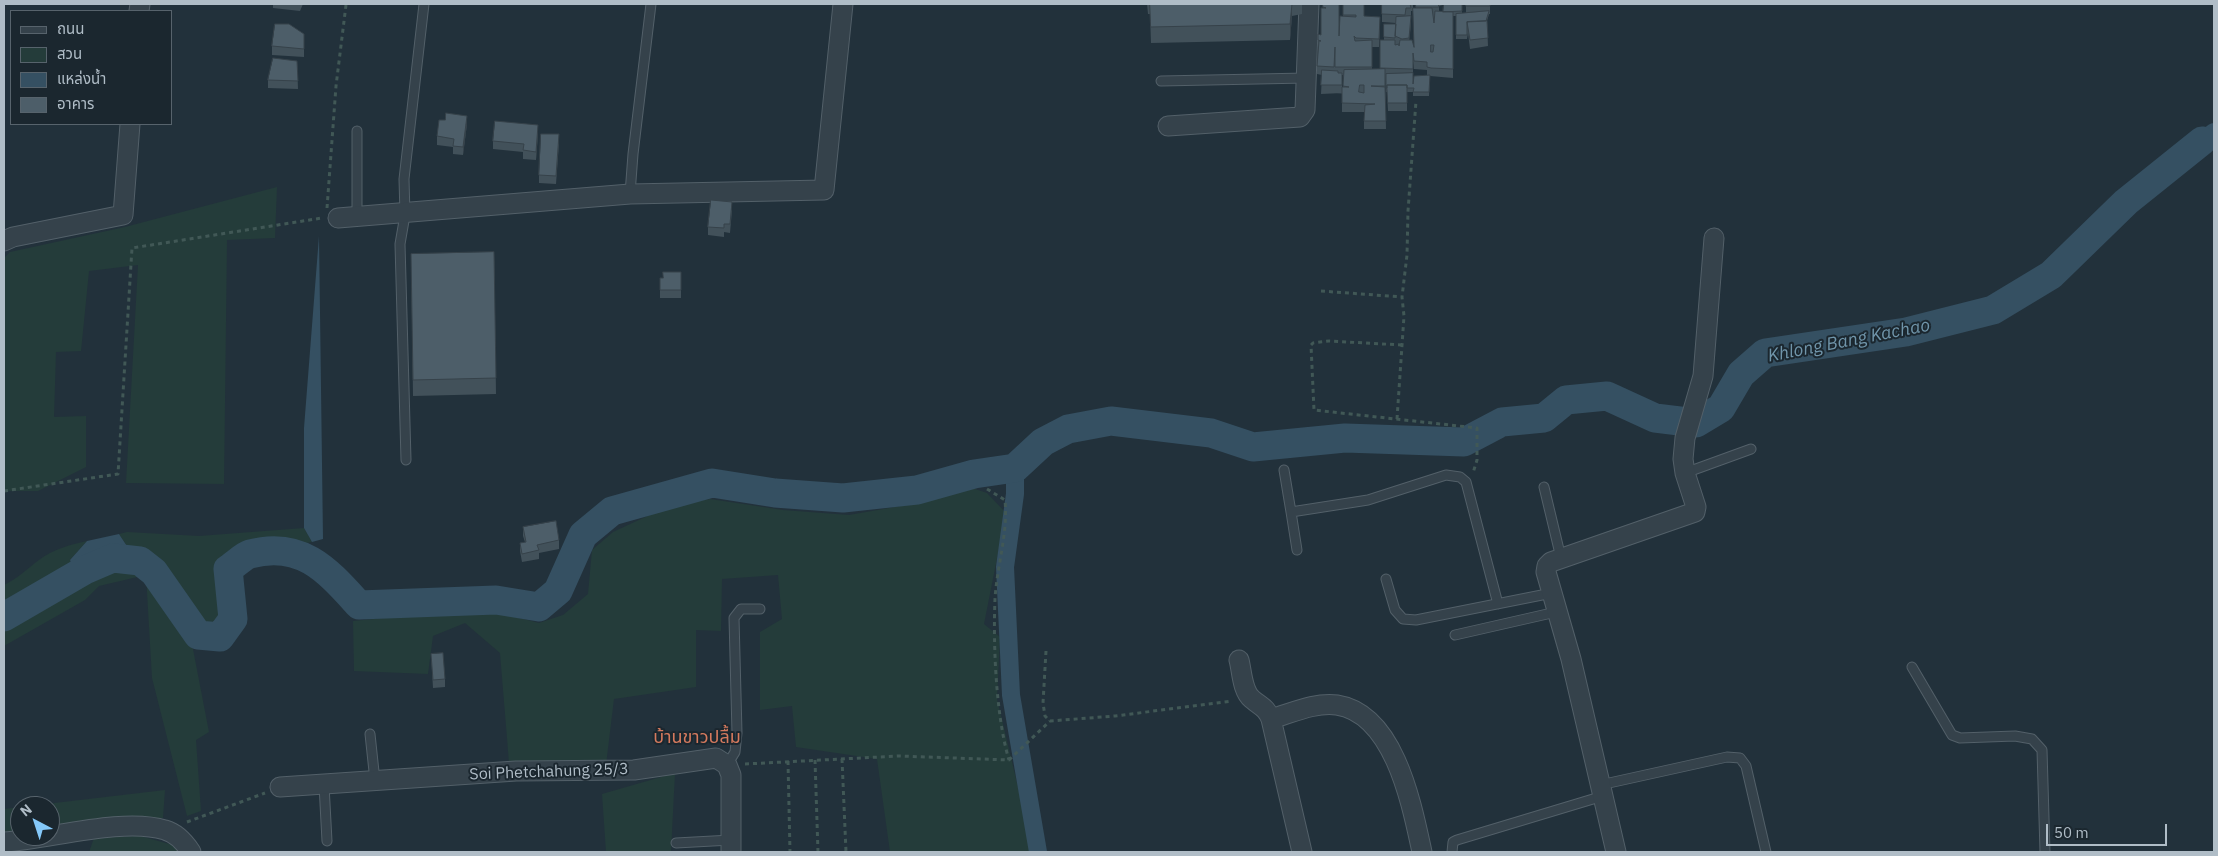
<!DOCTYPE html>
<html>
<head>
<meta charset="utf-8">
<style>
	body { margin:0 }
	#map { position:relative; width:2218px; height:856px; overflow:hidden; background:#22313b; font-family:"IBM Plex Sans","Noto Sans Thai",sans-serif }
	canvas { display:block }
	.frame { position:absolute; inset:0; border:5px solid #b0bdc7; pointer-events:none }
	.legend { position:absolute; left:10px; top:10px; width:162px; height:115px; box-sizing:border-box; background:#1b272f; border:1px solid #57636c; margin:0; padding:6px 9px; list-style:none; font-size:15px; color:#b0bdc7 }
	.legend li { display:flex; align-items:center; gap:10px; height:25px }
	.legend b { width:25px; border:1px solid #57636c }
	.north { position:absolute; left:10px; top:796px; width:50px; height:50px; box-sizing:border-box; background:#1b272f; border:1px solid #57636c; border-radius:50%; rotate:320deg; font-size:14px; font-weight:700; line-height:20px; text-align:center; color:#b0bdc7 }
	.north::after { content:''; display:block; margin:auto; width:18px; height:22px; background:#84c8f9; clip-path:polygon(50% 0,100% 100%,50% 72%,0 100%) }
	.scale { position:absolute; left:2046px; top:824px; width:121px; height:22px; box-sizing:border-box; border:2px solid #b0bdc7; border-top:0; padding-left:6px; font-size:15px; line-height:18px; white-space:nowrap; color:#b0bdc7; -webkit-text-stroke:4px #1b272f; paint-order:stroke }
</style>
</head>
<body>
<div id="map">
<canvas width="2218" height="856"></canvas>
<div class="frame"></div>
<ul class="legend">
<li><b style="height:6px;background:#35424b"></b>ถนน</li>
<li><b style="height:14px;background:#243c3a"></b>สวน</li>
<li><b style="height:14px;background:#355062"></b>แหล่งน้ำ</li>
<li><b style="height:14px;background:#4d5e69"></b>อาคาร</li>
</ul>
<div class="north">N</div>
<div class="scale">50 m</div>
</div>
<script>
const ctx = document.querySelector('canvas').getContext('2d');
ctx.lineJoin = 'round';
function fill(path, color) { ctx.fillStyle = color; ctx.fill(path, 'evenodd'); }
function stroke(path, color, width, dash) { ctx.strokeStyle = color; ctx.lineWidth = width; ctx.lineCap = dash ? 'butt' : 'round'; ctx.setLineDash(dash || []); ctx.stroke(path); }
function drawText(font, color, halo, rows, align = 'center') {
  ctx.font = font + ' "IBM Plex Sans","Noto Sans Thai",sans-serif'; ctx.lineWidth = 4; ctx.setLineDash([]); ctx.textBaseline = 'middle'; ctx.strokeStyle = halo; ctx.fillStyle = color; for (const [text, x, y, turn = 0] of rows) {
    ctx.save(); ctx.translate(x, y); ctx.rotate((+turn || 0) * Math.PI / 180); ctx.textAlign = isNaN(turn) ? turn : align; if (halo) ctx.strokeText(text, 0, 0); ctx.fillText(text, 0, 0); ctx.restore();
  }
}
fill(new Path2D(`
	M277,187L275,238L227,240L224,484L126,483L138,265L89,271L81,351L56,352L54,417L86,416V467L38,491H4V258L10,252L125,227Z
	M969,487L987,493L1006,513L984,624L1000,637L997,699L1023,808L1030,852H890L877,759L796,747L792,706L760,710V632L782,619L778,575L722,579L721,631L696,630V687L614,699L606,765L509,763L500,653L465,623L433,636L428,674L354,671L353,621L455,611L500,613L539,623L563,615L588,594L592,550L613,532L669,506L710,499L783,510L849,515L906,505Z
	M304,528L312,542L233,555L219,564L223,611L219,625L200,627L192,644L209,732L196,740L201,811L187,816L152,678L146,575L99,586L85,600L4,646V585C18,578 27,569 39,560C53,549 70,545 87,541L70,560L79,581L102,569L138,563L119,534L127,532L199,536Z
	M675,773L671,852H606L602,794Z
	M165,790L163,818L50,830V806H29Z
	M20,807V833L4,834V809Z
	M140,836L173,845L179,852H89L94,838Z`), '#243c3a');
fill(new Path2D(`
	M319,236L323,539L312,542L304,528V428Z
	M119,534L138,563L102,569L78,581L70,560L87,541Z`), '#355062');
stroke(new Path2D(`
	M2202,141L2214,132
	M1015,468V494L1005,567L1011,695L1038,852`), '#355062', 18);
stroke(new Path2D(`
	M4,617L85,570L113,558L140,561L154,572L198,635L220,637L233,619L228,569C235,565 243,556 250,554C302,540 328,571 359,605L496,600L539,607L558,591L583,535L612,511L712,483L775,493L843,498L917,490L974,474L1015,468L1043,442L1068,429L1111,421L1211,433L1253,447L1345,438L1464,442L1502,422L1544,418L1566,400L1607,396L1655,418L1696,423L1721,408L1741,374L1765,353L1906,332L1993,310L2051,275L2126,202L2202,141`), '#355062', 29);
const service = new Path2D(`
	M1161,81L1306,78
	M357,131V217
	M630,194L633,154L651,4
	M406,460L400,244L405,215L404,179L424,4
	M1284,470L1291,512L1368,500L1446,475L1460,477L1466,482L1498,604
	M1685,473L1751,449
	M1544,487L1561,558
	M1291,512L1297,550
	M1386,579L1395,610L1403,619L1416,620L1552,593
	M1455,635L1556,612
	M1912,667L1952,735L1960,738L2015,736L2032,739L2042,750L2045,852
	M370,734L375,781
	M727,765L735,752L737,733L734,618L741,609H760
	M324,785L327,841
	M1600,785L1727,757L1740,758L1746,766L1766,852
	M676,843L731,840
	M1452,852L1453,842L1457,840L1603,796`);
const minor = new Path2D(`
	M139,11L140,4
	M1168,126L1300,117L1305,110L1309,4
	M338,218L630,194L824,190L843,4
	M4,241L13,237L123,215L130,124
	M1239,660C1242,671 1242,691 1252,699C1261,707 1266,707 1271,719L1302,852
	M1271,719C1292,713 1315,702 1337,705C1395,714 1412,806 1422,852
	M280,787L516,771L634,770L716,758L727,765L731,775V852
	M4,842C50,839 123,817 165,830C176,833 185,843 191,852
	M1616,852L1571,659L1546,572L1547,566L1551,562L1695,512L1696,507L1685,473L1683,459L1685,438L1703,376L1714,238`);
stroke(service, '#536069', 11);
stroke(minor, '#536069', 21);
stroke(new Path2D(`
	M327,208L336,86L346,5
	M1321,291L1402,297
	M1402,345L1329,341L1313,343L1311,345L1314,410L1477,428V460L1473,473
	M1397,419L1404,316L1402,297L1407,255L1408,211L1416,101
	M987,489L1005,500C1008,535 997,565 995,599C993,645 996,717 1009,760
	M4,491L118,474L132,248L322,218
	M1046,651L1043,703L1045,716L1050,721L1115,716L1232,701
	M842,759L846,852
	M815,760L818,852
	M788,761L790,852
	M745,764L899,756L1009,760L1050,721
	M187,822L265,793`), '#415856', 3, [4, 4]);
stroke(service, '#35424b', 9);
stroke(minor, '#35424b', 19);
fill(new Path2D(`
	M273,4H303L300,11L273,8Z
	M1147,4H1302V14L1292,16L1290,40L1151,43L1150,14H1148Z
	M1323,4L1339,36L1343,16V4L1380,25L1379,47H1372V69H1380V40H1384V24H1396V23L1382,22V4H1413V11H1411V24L1409,40L1414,46L1416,4H1444L1443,5L1439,6V11H1443L1462,4V13H1466V4H1490V14H1489L1487,21L1488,46L1470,49L1468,33L1467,39H1456V16H1453V78L1430,76L1429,96H1413V92H1407V111H1388L1387,92H1386L1385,77L1386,129H1364V112H1342V87H1343V75H1342V93L1321,94L1322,75L1317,74V66L1318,34L1321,35ZM1413,61L1414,69L1427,70V75L1413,84Z
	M304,34V57L272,55V46Z
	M297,61L298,89L268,88V80Z
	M467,124L463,155L453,154V147L437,145V136Z
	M538,134L536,160L523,159V152L493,149V141Z
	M559,143L556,184L539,183V175Z
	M732,210L730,233L724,232V237L708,235V227Z
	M494,252L496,394L413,396L411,254Z
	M681,272V298H660V278H663Z
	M523,527L559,540V549L539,553V559L522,562L520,551V543L525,542L523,536Z
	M431,654L445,679V687L433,688Z`), '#42515a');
fill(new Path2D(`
	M1292,4V16L1290,40V24Z
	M1411,16V24L1409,46V38Z
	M467,116V124L463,155V147Z
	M538,125V134L536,160V152Z`), '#36424a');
const building = new Path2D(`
	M1150,4H1292L1290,24L1151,27Z
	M1323,4H1339V36L1340,16L1356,17V15H1343V4H1364V16L1380,17L1379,39L1356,38L1354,36L1355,41L1372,40V67H1335V47L1334,67L1317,66L1319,41H1321L1318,40V34L1321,35V8H1326L1323,7Z
	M1382,4H1410L1411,8H1406L1405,15L1382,14Z
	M1416,4H1438L1439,7H1416Z
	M1444,4H1462V11L1443,12Z
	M1466,4H1490V6H1466Z
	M1413,8H1432L1434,23L1435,11L1453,12V69L1431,68L1427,67V62L1414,61L1413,53V69L1380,68V40H1395V45L1399,44V46L1400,40H1412L1414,47ZM1431,45H1434L1433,52H1431Z
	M1489,11L1486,21L1467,22V35H1456V14Z
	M1411,16L1409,38L1402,39L1395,36L1396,17Z
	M1487,21L1488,38L1470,40L1467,22Z
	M275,24H289L304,34V49L272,46Z
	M1384,24H1396L1395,38L1384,37Z
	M273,58L297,61L298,81L268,80Z
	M1385,69V86H1371L1385,87L1386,121H1364L1365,105L1375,104L1342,103V87H1349L1343,86L1344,70ZM1360,85H1364V93L1359,92Z
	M1322,70L1338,71V73H1342V85H1321Z
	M1413,73V84L1414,76L1430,75L1429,92H1413L1414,88H1407V85H1387V88H1386V74Z
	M1387,85H1407V103H1388Z
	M446,113L467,116L463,147L453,146L454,139L437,136L439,120H445Z
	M495,121L538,125L536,152L523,150L524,144L493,141Z
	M541,134H559L556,176L539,175Z
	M711,200L732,202L730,224H724V228L708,227Z
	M494,252L496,378L413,380L411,254Z
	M663,272H681V290H660V278H663Z
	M556,521L559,540L537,545L539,550L522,554L520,543L526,542L523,527Z
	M443,653L445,679L433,680L431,654Z`);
fill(building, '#4d5e69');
stroke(building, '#36424a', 1);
drawText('16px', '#b0bdc7', '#1b272f', [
	["Soi Phetchahung 25/3",549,772,-2]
]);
drawText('italic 18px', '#7095aa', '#1b272f', [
	["Khlong Bang Kachao",1849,341,-11]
]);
drawText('18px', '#d57a5e', '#1b272f', [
	["บ้านขาวปลื้ม",697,738]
]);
</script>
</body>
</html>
